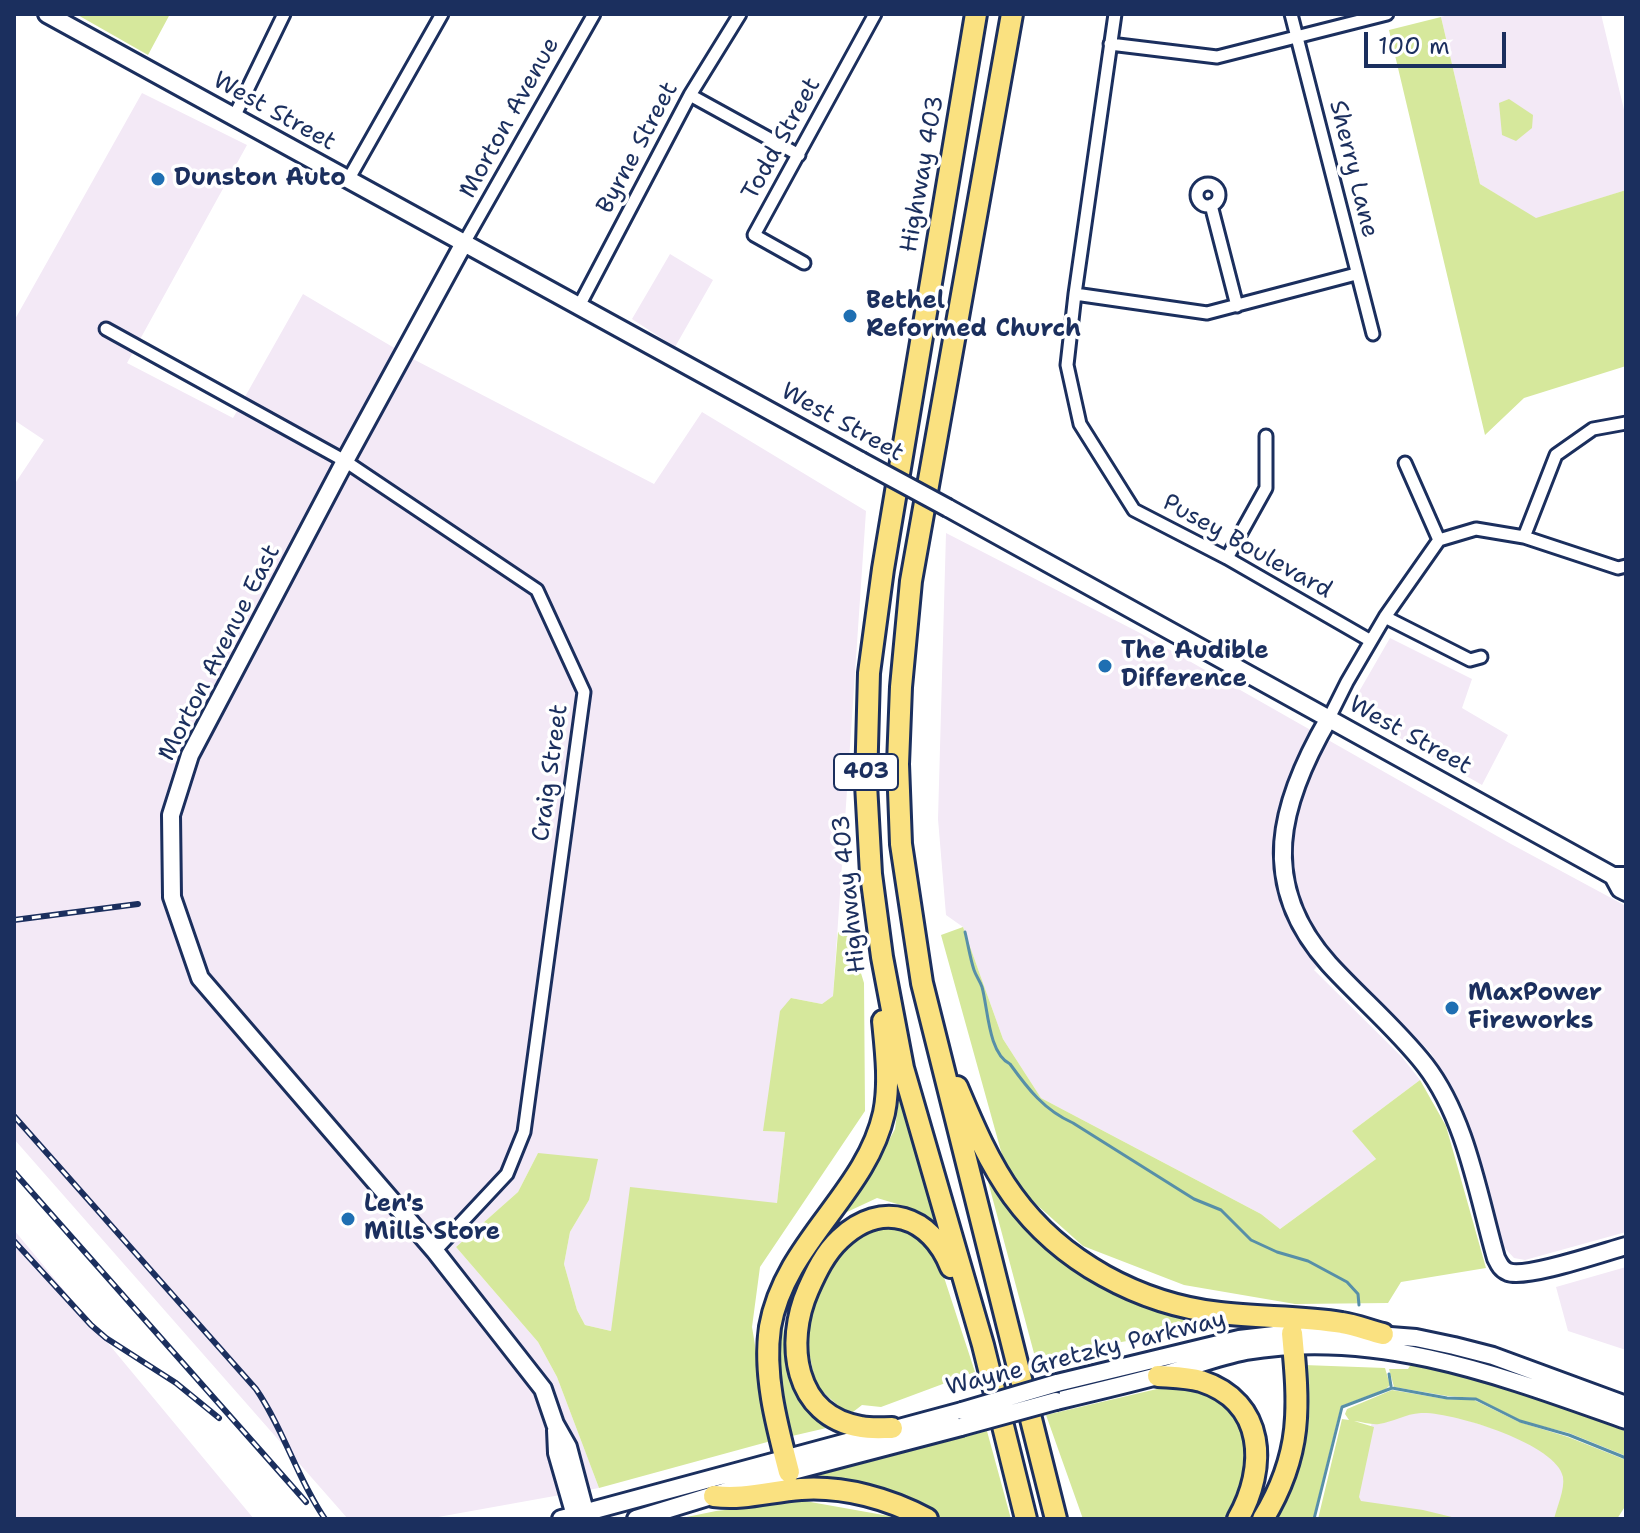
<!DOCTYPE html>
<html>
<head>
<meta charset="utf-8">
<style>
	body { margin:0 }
	#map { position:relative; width:1640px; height:1533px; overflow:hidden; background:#fff; font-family:"Shantell Sans",sans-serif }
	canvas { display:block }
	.frame { position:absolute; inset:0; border:16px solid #1b2f5e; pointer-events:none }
	.scale { position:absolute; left:1364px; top:32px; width:142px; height:36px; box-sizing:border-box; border:4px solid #1b2f5e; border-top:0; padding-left:10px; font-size:24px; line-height:28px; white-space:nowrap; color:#1b2f5e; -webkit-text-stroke:6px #fff; paint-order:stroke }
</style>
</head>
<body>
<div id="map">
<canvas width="1640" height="1533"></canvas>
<div class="frame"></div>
<div class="scale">100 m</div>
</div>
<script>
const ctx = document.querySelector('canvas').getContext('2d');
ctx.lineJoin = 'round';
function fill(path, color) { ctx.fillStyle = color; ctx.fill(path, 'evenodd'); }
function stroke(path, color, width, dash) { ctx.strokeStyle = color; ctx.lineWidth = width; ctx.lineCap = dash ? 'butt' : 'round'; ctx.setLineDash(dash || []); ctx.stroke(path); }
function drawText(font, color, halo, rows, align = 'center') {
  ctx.font = font + ' "Shantell Sans",sans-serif'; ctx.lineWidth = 7; ctx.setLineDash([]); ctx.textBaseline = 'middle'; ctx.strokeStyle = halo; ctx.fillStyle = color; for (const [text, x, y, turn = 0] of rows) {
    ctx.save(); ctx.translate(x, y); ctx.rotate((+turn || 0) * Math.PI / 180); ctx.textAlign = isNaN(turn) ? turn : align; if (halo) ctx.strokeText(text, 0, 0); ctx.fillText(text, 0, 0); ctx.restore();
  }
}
fill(new Path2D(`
	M1452,14H1601L1626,118V190L1536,219L1480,184L1441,17Z
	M142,93L247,145L127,363L233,418L303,294L413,359L654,484L702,412L866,511L833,996L822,1004L791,998L764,1131L785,1132L777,1204L611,1331L585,1325L577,1310L564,1264L570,1232L589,1200L538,1153L518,1192L456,1247L538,1342L557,1377L599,1488L427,1519H348L14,1139V485L44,440L14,420V321Z
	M670,254L713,280L675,347L632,319Z
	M946,533L1140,633L1511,844L1626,906V1232L1525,1260L1514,1258L1502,1245L1463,1108L1447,1078L1430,1052L1329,952L1314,970L1402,1057L1420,1080L1352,1131L1376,1159L1280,1229L1261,1214L1041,1098L1003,1039L963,927L946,915L938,819Z
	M1390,638L1472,679L1462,708L1508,735L1482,785L1349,709Z
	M14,1230L254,1519H14Z
	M1626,1267V1350L1568,1331L1556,1287Z
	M1377,1402L1447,1414L1571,1453L1559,1519H1433L1352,1502Z`), '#f3e9f6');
fill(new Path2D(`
	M76,14H170L148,55Z
	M1441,17L1480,184L1536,218L1626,190V366L1524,398L1485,435L1389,30Z
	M1509,99L1533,115L1532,128L1516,141L1502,135L1499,103Z
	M963,927L1003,1039L1041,1098L1261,1214L1280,1229L1376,1159L1352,1131L1420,1080L1446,1126L1486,1268L1401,1282L1388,1303L1295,1304L1184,1285L1083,1246L1009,1180L941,935Z
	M838,932L849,934L864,983L865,1111L760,1267L752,1327L771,1441L599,1488L557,1377L538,1342L456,1247L518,1192L538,1153L598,1159L589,1200L570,1232L564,1264L577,1310L585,1325L611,1331L630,1187L777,1203L785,1132L763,1131L780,1011L791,998L822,1004L833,996Z
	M902,1072L938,1222L904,1206L877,1198L832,1219L874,1168L895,1129Z
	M982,1159L1059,1253L1242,1321L1035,1357Z
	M888,1221L917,1232L940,1265L975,1372L881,1407L862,1405L853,1412L843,1410L816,1386L807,1342L811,1303L833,1256L861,1230Z
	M783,1315L784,1345L792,1379L835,1426L792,1436L776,1361Z
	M1413,1361C1484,1377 1562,1397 1626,1432V1456L1569,1433L1522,1421L1476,1398L1447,1396L1394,1387L1389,1369H1408Z
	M1304,1365L1385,1368L1390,1385L1386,1389L1341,1406L1313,1519H1272Z
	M1174,1385L1200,1388L1234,1410L1247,1436V1475L1224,1519H1083L1046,1415Z
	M1392,1390L1445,1399L1474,1400L1519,1422L1568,1437L1626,1460V1505L1617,1519H1554C1557,1507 1565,1489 1563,1477C1558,1444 1450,1411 1421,1413C1405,1414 1393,1422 1379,1424C1372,1425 1362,1422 1354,1421L1374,1427L1359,1497L1361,1501L1423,1510L1460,1519H1318L1342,1419L1349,1420L1345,1414L1347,1409Z
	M987,1431L1011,1519H941L934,1513L789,1483Z
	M805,1501L889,1516L895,1519H677L716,1511Z`), '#d6e89c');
stroke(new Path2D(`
	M965,932C968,944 970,958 974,970C976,976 980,981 982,987C988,1008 988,1053 1010,1064C1028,1089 1044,1110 1073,1123L1194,1199L1221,1210L1251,1240L1277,1252L1308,1261L1347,1282L1358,1294L1359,1305
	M1389,1374L1391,1386
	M1314,1519L1342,1407L1392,1388L1447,1398L1476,1399L1520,1421L1569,1435L1626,1458`), '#578fa8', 3);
const street = new Path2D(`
	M1115,14L1075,294L1067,365L1080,424L1134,510L1227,558L1371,641
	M1291,14L1373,334
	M1110,44L1217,57L1387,14
	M690,95L799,155
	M234,117L284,14
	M348,180L442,14
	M1197 195a11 11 0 1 1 22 0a11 11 0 1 1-22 0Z
	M1211,205L1237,306
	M464,243L594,14
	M804,263L754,235L875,14
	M1075,294L1207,313L1356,274
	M579,306L690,95L740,14
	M106,329L345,461L537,590L584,692L524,1132L507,1174L435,1251
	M1405,463L1439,540
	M1524,537L1556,455L1593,429L1626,423
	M1227,558L1266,488V436
	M1385,617L1470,660L1481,657
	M1329,718L1347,682L1385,617L1439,540L1476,529L1524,537L1618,568L1626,566`);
const secondary = new Path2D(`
	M47,14L861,461
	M464,243L345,461L190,755L171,815L172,897L200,978L435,1251L543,1389L555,1424L568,1447L587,1519
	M948,508L1613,876H1626
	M1329,718C1280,802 1256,883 1329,964C1360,998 1397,1029 1425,1065C1466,1118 1478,1195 1496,1258C1499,1264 1501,1269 1508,1272C1526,1279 1604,1252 1626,1246
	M1613,876L1620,889L1626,892
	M1057,1383L1239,1339L1292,1333H1352L1416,1338L1454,1346L1493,1356L1626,1405
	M1056,1401C1094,1392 1132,1383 1169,1373C1194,1366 1220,1356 1246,1351C1378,1328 1504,1377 1626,1420
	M556,1430L557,1453L576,1519
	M561,1519L962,1411
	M636,1519L789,1472L961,1427`);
const highway = new Path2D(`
	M976,14L883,569L869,673L866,784L871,874L882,957L903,1068L983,1345L1026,1519
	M1012,14L911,581L901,687L898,764L901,844L922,983L1056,1519
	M957,1087C973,1125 989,1163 1013,1196C1061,1262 1140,1304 1220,1313C1260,1318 1302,1316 1342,1323C1356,1325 1370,1331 1383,1334
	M1158,1376C1172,1377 1187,1377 1201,1381C1266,1402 1267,1468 1238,1519
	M892,1428C882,1428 871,1429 861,1427C793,1416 785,1342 808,1290C816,1272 825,1253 840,1239C882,1199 931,1216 951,1267
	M789,1472C777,1426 763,1375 770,1327C785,1242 866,1194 884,1113C890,1084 886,1051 883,1021
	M714,1496C744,1500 771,1491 801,1489C844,1486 890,1499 927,1519
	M1263,1519C1303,1453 1299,1407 1292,1333`);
stroke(street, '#1b2f5e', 17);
stroke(secondary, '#1b2f5e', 22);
stroke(highway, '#1b2f5e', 26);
stroke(street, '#fff', 11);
stroke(secondary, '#fff', 16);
stroke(highway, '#fae180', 20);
const rail = new Path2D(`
	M14,920L138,904
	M14,1116L256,1389C284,1430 297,1478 325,1519
	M14,1172L306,1502
	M14,1241L91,1325L106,1338L176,1383L219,1418`);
stroke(rail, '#1b2f5e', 6);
stroke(rail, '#fff', 3, [9]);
const secondaryBridge = new Path2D(`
	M861,461L948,508
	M962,1411L1057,1383
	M961,1427L1056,1401`);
stroke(secondaryBridge, '#1b2f5e', 22, []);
stroke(secondaryBridge, '#fff', 16);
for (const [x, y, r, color] of [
	[158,179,8,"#1f6fb2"],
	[850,316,8,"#1f6fb2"],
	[1105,666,8,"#1f6fb2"],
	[1452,1008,8,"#1f6fb2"],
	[348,1219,8,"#1f6fb2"]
]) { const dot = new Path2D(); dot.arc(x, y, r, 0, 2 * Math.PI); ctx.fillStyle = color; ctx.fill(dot); stroke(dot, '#fff', 3); }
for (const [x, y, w] of [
	[866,772,64]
]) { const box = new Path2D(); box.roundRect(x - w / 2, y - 18, w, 36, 6); ctx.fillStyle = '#fff'; ctx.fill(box); stroke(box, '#1b2f5e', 2); }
drawText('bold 22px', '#1b2f5e', null, [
	["403",866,772]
]);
drawText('24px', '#1b2f5e', '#fff', [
	["West Street",274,112,29],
	["Morton Avenue",510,118,-61],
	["Todd Street",782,139,-61],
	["Byrne Street",638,148,-62],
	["Sherry Lane",1353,169,76],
	["Highway 403",923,174,-80],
	["West Street",842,423,29],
	["Pusey Boulevard",1247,547,29],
	["Morton Avenue East",220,653,-63],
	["West Street",1410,736,29],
	["Craig Street",551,773,-82],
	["Highway 403",850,894,-96],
	["Wayne Gretzky Parkway",1086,1354,-14]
]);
drawText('bold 24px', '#1b2f5e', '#fff', [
	["Dunston Auto",174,179],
	["Bethel",866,302],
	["Reformed Church",866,330],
	["The Audible",1121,652],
	["Difference",1121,680],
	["MaxPower",1468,994],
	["Fireworks",1468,1022],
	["Len's",364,1205],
	["Mills Store",364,1233]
], 'left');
</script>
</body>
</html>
